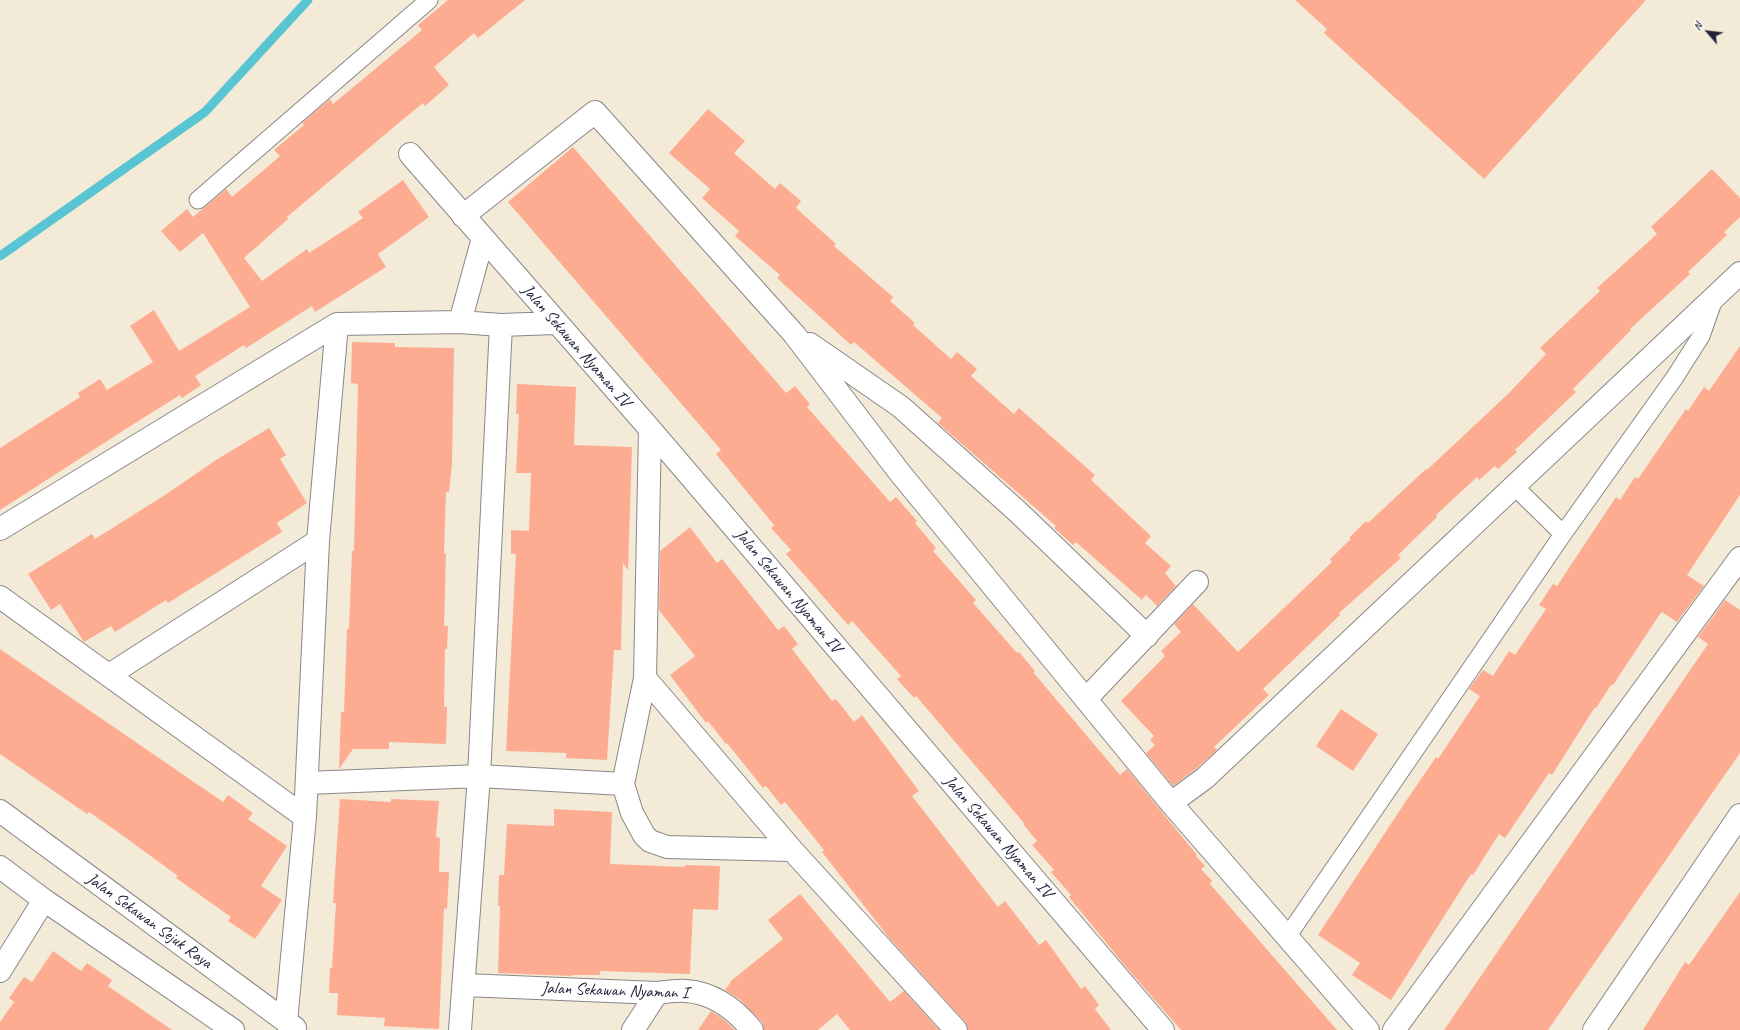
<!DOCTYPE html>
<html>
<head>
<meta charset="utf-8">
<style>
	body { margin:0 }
	#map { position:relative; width:1740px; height:1030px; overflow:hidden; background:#f3ebd7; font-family:Caveat,sans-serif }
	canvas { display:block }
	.north { position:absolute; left:1688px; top:12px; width:40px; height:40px; -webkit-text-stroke:3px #fff; paint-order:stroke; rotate:298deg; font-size:11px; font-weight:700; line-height:16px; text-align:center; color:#22223b }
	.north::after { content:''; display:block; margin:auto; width:14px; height:18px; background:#22223b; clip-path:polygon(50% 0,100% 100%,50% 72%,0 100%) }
</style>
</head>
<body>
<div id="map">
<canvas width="1740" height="1030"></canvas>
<div class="north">N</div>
</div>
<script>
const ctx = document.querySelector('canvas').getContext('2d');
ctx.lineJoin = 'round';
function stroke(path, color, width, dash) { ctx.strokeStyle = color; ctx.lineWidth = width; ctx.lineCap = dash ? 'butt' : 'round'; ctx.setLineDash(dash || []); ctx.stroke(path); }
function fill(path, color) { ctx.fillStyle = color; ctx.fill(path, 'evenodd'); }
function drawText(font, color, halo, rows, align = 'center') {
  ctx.font = font + ' Caveat,sans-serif'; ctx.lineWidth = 3; ctx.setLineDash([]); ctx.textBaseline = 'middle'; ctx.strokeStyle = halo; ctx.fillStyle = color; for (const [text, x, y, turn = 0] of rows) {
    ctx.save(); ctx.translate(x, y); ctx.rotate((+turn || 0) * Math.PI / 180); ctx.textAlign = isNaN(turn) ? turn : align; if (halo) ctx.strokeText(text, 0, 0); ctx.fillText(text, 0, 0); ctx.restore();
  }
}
stroke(new Path2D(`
	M0,256L205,112L308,0`), '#59c5d2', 9);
fill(new Path2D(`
	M448,0H525L478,38L474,33L434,67L449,85L425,106L423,103L395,126L287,217L288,219L244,258L262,281L307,249L309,253L363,218L358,212L403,180L429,217L378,254L386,267L315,312L312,306L246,348L244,345L195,376L201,385L182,398L180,395L132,425L0,510V448L80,397L78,393L100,379L107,390L153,362L130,326L154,310L179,351L250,307L203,233L180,252L161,231L187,209L193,217L226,189L232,197L280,156L274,150L304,125L302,123L330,99L333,104L422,30L418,25Z
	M1295,0H1646L1484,179L1324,33L1327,29Z
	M708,109L745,141L734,153L775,189L780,183L801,201L796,208L836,244L834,246L893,297L890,301L915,323L913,325L951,359L957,352L977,369L971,376L1014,414L1019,408L1095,475L1091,480L1151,536L1145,543L1171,566L1165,573L1176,586L1157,606L1146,595L1142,600L1076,542L1073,545L1054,528L1056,526L938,423L942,418L854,342L851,345L777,278L780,275L735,236L739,231L702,198L710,189L669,153Z
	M573,147L786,393L795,386L810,404L807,407L890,502L896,497L917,521L915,523L936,548L933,551L976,600L973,603L1017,653L1019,652L1035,671L1033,672L1120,775L1127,769L1197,855L1196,856L1205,866L1201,869L1212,881L1210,884L1337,1030H1181L1126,967L1069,897L1071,895L1051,872L1054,870L1032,845L1037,841L1023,824L1024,823L916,696L914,698L897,679L901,676L852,621L848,625L786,554L791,550L771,528L774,525L716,454L721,450L508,202Z
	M1712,169L1740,198V217L1724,232L1727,235L1688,272L1690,274L1630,329L1631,330L1573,389L1576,392L1515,450L1517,452L1498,469L1495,466L1479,480L1477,477L1436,515L1437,517L1398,555L1401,558L1339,613L1340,615L1263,689L1269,695L1214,747L1217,750L1197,768L1173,786L1146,753L1155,745L1150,740L1154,736L1121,701L1165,656L1161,651L1181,632L1174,624L1193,604L1238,652L1332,562L1330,559L1351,539L1349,538L1366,521L1368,523L1426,469L1427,470L1509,393L1546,354L1540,348L1600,291L1597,288L1657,234L1651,227Z
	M352,342L395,343V347L454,348L452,463L449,492H446L444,553H446L444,626H448L447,649H445L444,707H447L446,744L389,742V749H353L339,769L341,712H344L347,629H349L352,551H354L358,384L351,383Z
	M1740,346V495L1687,575L1704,586L1677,622L1662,612L1660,614L1613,685H1611L1596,708L1595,707L1552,775L1549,773L1505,838L1499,834L1473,875L1471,874L1391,1000L1352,975L1360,963L1318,935L1404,804L1436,757L1438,759L1480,696L1469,689L1483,670L1493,676L1509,651L1515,655L1546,609L1539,605L1553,584L1557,586L1616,497L1620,500L1635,477L1638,479L1686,409L1688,411L1704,387L1709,391Z
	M517,384L576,387L574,445L632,447L628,570L623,563L621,650H614L607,760L566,758V753L506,751L516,554H511V530L529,531L531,473H516L519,414H516Z
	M269,428L286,455L280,459L307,503L277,523L282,532L168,603L166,600L115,632L111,626L84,642L60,604L51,610L28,574L92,534L95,539L165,495L216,460Z
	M690,527L717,563L722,559L778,630L784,626L798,644L792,649L832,701L836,699L854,722L862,715L919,791L912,796L998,907L1005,901L1039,945L1046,940L1081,989L1085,986L1099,1005L1095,1009L1111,1030H968L965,1022L890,939L822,852L824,850L785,802L781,805L766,786L763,788L727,743L726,744L708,721L706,723L670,675L695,656L659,610L660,551Z
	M1725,600L1740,610V753L1548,1030H1444L1708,644L1698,637Z
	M0,649L223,802L228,795L253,813L248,819L287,846L261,886L282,900L255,939L228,921L231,917L176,878L178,876L122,835L89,812L87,814L0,754Z
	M1341,709L1378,734L1353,771L1316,746Z
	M340,799L391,802V799L439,801L436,837L440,838L439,872H449L447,909L444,908L439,1029L384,1026L385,1018L337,1015L338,993H329L330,968H332L336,903H333Z
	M554,809L612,812L610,864L685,867V865L720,866L718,910L693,909L690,974L600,971V975H572V976L498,973L500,906H498L499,875H504L507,824L554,826Z
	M1740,892V1030H1643L1685,962L1689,965Z
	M800,894L890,1002L904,991L939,1030H850L837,1014L818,1030H764L762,1022L739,999L725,990L732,980L783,939L768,920Z
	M53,951L81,971L87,963L112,980L108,986L172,1030H0V1022L14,1002L9,998L24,977L32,982Z
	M711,1011L723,1019L735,1030H698Z`), '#feac91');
const service = new Path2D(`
	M198,200L429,0
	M1514,486L1563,534
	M1287,937L1563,534L1675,377L1701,336L1714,299`);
const minor = new Path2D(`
	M410,154L650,429L1163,1030
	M463,216L595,112L794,334L900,473L1171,803L1368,1030
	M460,322L483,238
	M810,344L901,407L1018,512L1147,636
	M650,429L645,678L623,784L632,813L644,835L650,841L667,847L792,850
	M0,529L337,324L460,322L501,325L555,323
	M0,597L305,817
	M109,675L318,541
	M645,678L792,850L956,1030
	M1086,699L1197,582
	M307,783L479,776L623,784
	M1171,803L1205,778L1740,273
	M0,811L295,1028
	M0,867L44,900L233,1030
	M0,971L44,900
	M465,985L657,993C666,992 677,990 686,991C714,993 735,1009 752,1030
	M286,1022L305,817L318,541L337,324
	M460,1030L479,776L501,325
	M633,1030L657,993
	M1394,1030L1740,558
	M1594,1030L1740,815`);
stroke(service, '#8a8689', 19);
stroke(minor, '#8a8689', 24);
stroke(service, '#fff', 17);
stroke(minor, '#fff', 22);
drawText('17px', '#22223b', '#fff', [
	["Jalan Sekawan Nyaman IV",576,346,49],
	["Jalan Sekawan Nyaman IV",788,591,50],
	["Jalan Sekawan Nyaman IV",998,837,49],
	["Jalan Sekawan Sejuk Raya",149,921,36],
	["Jalan Sekawan Nyaman I",615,991,2]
]);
</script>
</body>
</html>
